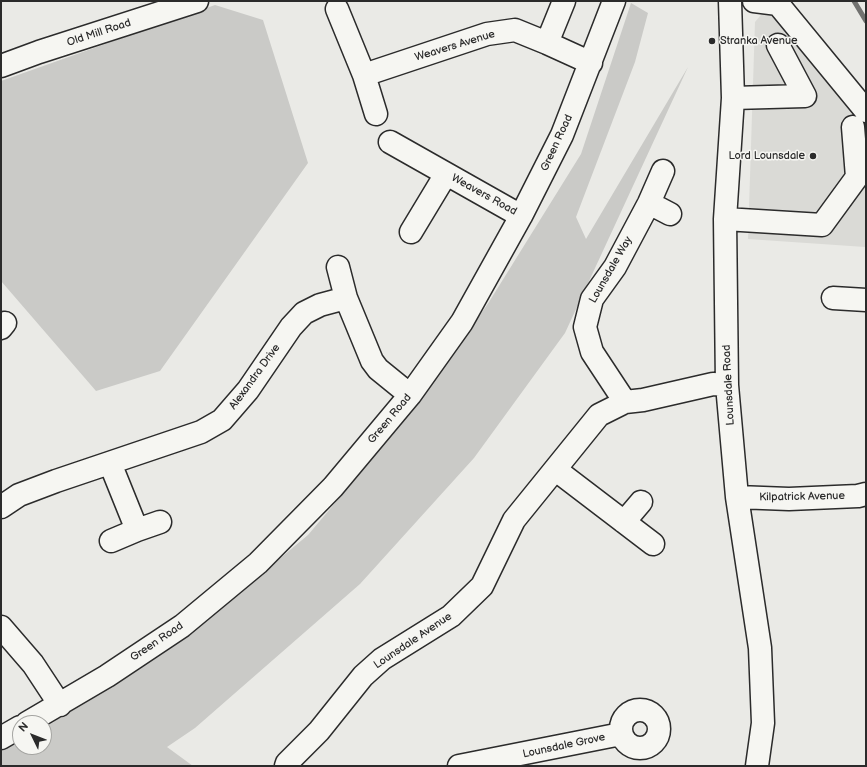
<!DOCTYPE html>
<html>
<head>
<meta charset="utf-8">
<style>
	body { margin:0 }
	#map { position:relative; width:867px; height:767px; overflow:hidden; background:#eaeae6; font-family:"Balsamiq Sans",sans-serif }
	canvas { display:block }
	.frame { position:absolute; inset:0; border:2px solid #2b2b2b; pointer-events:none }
	.north { position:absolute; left:12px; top:715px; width:40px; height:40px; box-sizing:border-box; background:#f6f6f2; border:1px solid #a5a5a2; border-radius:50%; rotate:313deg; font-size:11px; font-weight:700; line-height:16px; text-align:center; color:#2b2b2b }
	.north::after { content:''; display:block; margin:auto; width:14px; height:18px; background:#2b2b2b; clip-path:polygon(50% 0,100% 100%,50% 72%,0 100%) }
</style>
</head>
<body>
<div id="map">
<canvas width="867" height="767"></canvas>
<div class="frame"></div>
<div class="north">N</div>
</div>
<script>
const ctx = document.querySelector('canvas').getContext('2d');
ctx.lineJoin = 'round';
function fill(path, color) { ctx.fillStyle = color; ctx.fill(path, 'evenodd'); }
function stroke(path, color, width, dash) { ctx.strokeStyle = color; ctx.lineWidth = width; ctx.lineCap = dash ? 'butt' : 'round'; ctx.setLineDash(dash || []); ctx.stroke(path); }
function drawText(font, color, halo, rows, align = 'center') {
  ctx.font = font + ' "Balsamiq Sans",sans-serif'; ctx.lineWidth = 3; ctx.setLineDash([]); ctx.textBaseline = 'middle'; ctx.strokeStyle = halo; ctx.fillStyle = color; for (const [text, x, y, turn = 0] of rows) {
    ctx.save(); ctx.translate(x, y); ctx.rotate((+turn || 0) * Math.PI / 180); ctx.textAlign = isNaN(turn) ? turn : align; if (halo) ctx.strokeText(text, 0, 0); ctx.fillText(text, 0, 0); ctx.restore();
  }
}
fill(new Path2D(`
	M765,10L777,11L866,122V242L865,247L748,239L755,22Z`), '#dadad6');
fill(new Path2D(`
	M631,3L648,13L635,62L576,217L586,239L688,67L565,333L474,458L360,584L195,728L167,747L193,766H1V750L20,741V747H44V728L180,642L308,535L416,407L489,302L581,154Z
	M215,5L263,20L308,163L160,371L96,391L1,281V81Z`), '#cacac7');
stroke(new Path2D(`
	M854,1L866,21`), '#727270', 5);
const minor = new Path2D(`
	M730,1L733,98L725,219L727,385L737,497L760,648L763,723L757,766
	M754,1L778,4L866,111
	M337,9L364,75L376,114
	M547,43L564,1
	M1,66L39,52L197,1
	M364,75L487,34L515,30L547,43L591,63
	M733,98L805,96L778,45
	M390,142L521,216
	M649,203L670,214
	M725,219L822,225L857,177L853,127
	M411,232L446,174
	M338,267L346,298L372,361L378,369L410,395
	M833,298L866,300
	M1,328L5,323
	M625,402L592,352L585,327L592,299L615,267L649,203L663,171
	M110,463L137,530
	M556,470L653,544
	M737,497L789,499L858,496L866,494
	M1,507L19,495L56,481L201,432L222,420L248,390L291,327L304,313L320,305L346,298
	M624,522L641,502
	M111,541L137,530L160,522
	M1,627L33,664L60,705
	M621 729a19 19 0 1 1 38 0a19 19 0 1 1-38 0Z
	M27,723L107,676L182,626L258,563L333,487L410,395L462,322L521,216L562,135L614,1
	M1,738L20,727
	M286,766L287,763L319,731L363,676L382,659L451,616L482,586L514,520L599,415L625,402L643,400L713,384L727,385
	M459,766L621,734`);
stroke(minor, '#2b2b2b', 25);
stroke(minor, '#f6f6f2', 22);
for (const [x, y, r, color] of [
	[712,41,4,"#2b2b2b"],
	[813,156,4,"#2b2b2b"]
]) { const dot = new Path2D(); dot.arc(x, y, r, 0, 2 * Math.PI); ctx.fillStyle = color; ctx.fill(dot); stroke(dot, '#f6f6f2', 1.5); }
drawText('11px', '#2b2b2b', '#f6f6f2', [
	["Old Mill Road",99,33,-18],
	["Weavers Avenue",455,46,-17],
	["Green Road",557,143,-65],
	["Weavers Road",484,195,29],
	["Lounsdale Way",611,270,-60],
	["Alexandra Drive",255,377,-54],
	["Lounsdale Road",729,385,-93],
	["Green Road",390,419,-50],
	["Kilpatrick Avenue",802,497,-1],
	["Lounsdale Avenue",413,641,-34],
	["Green Road",157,642,-34],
	["Lounsdale Grove",564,746,-12]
]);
drawText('11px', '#2b2b2b', '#f6f6f2', [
	["Stranka Avenue",720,41],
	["Lord Lounsdale",805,156,"right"]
], 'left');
</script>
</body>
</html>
